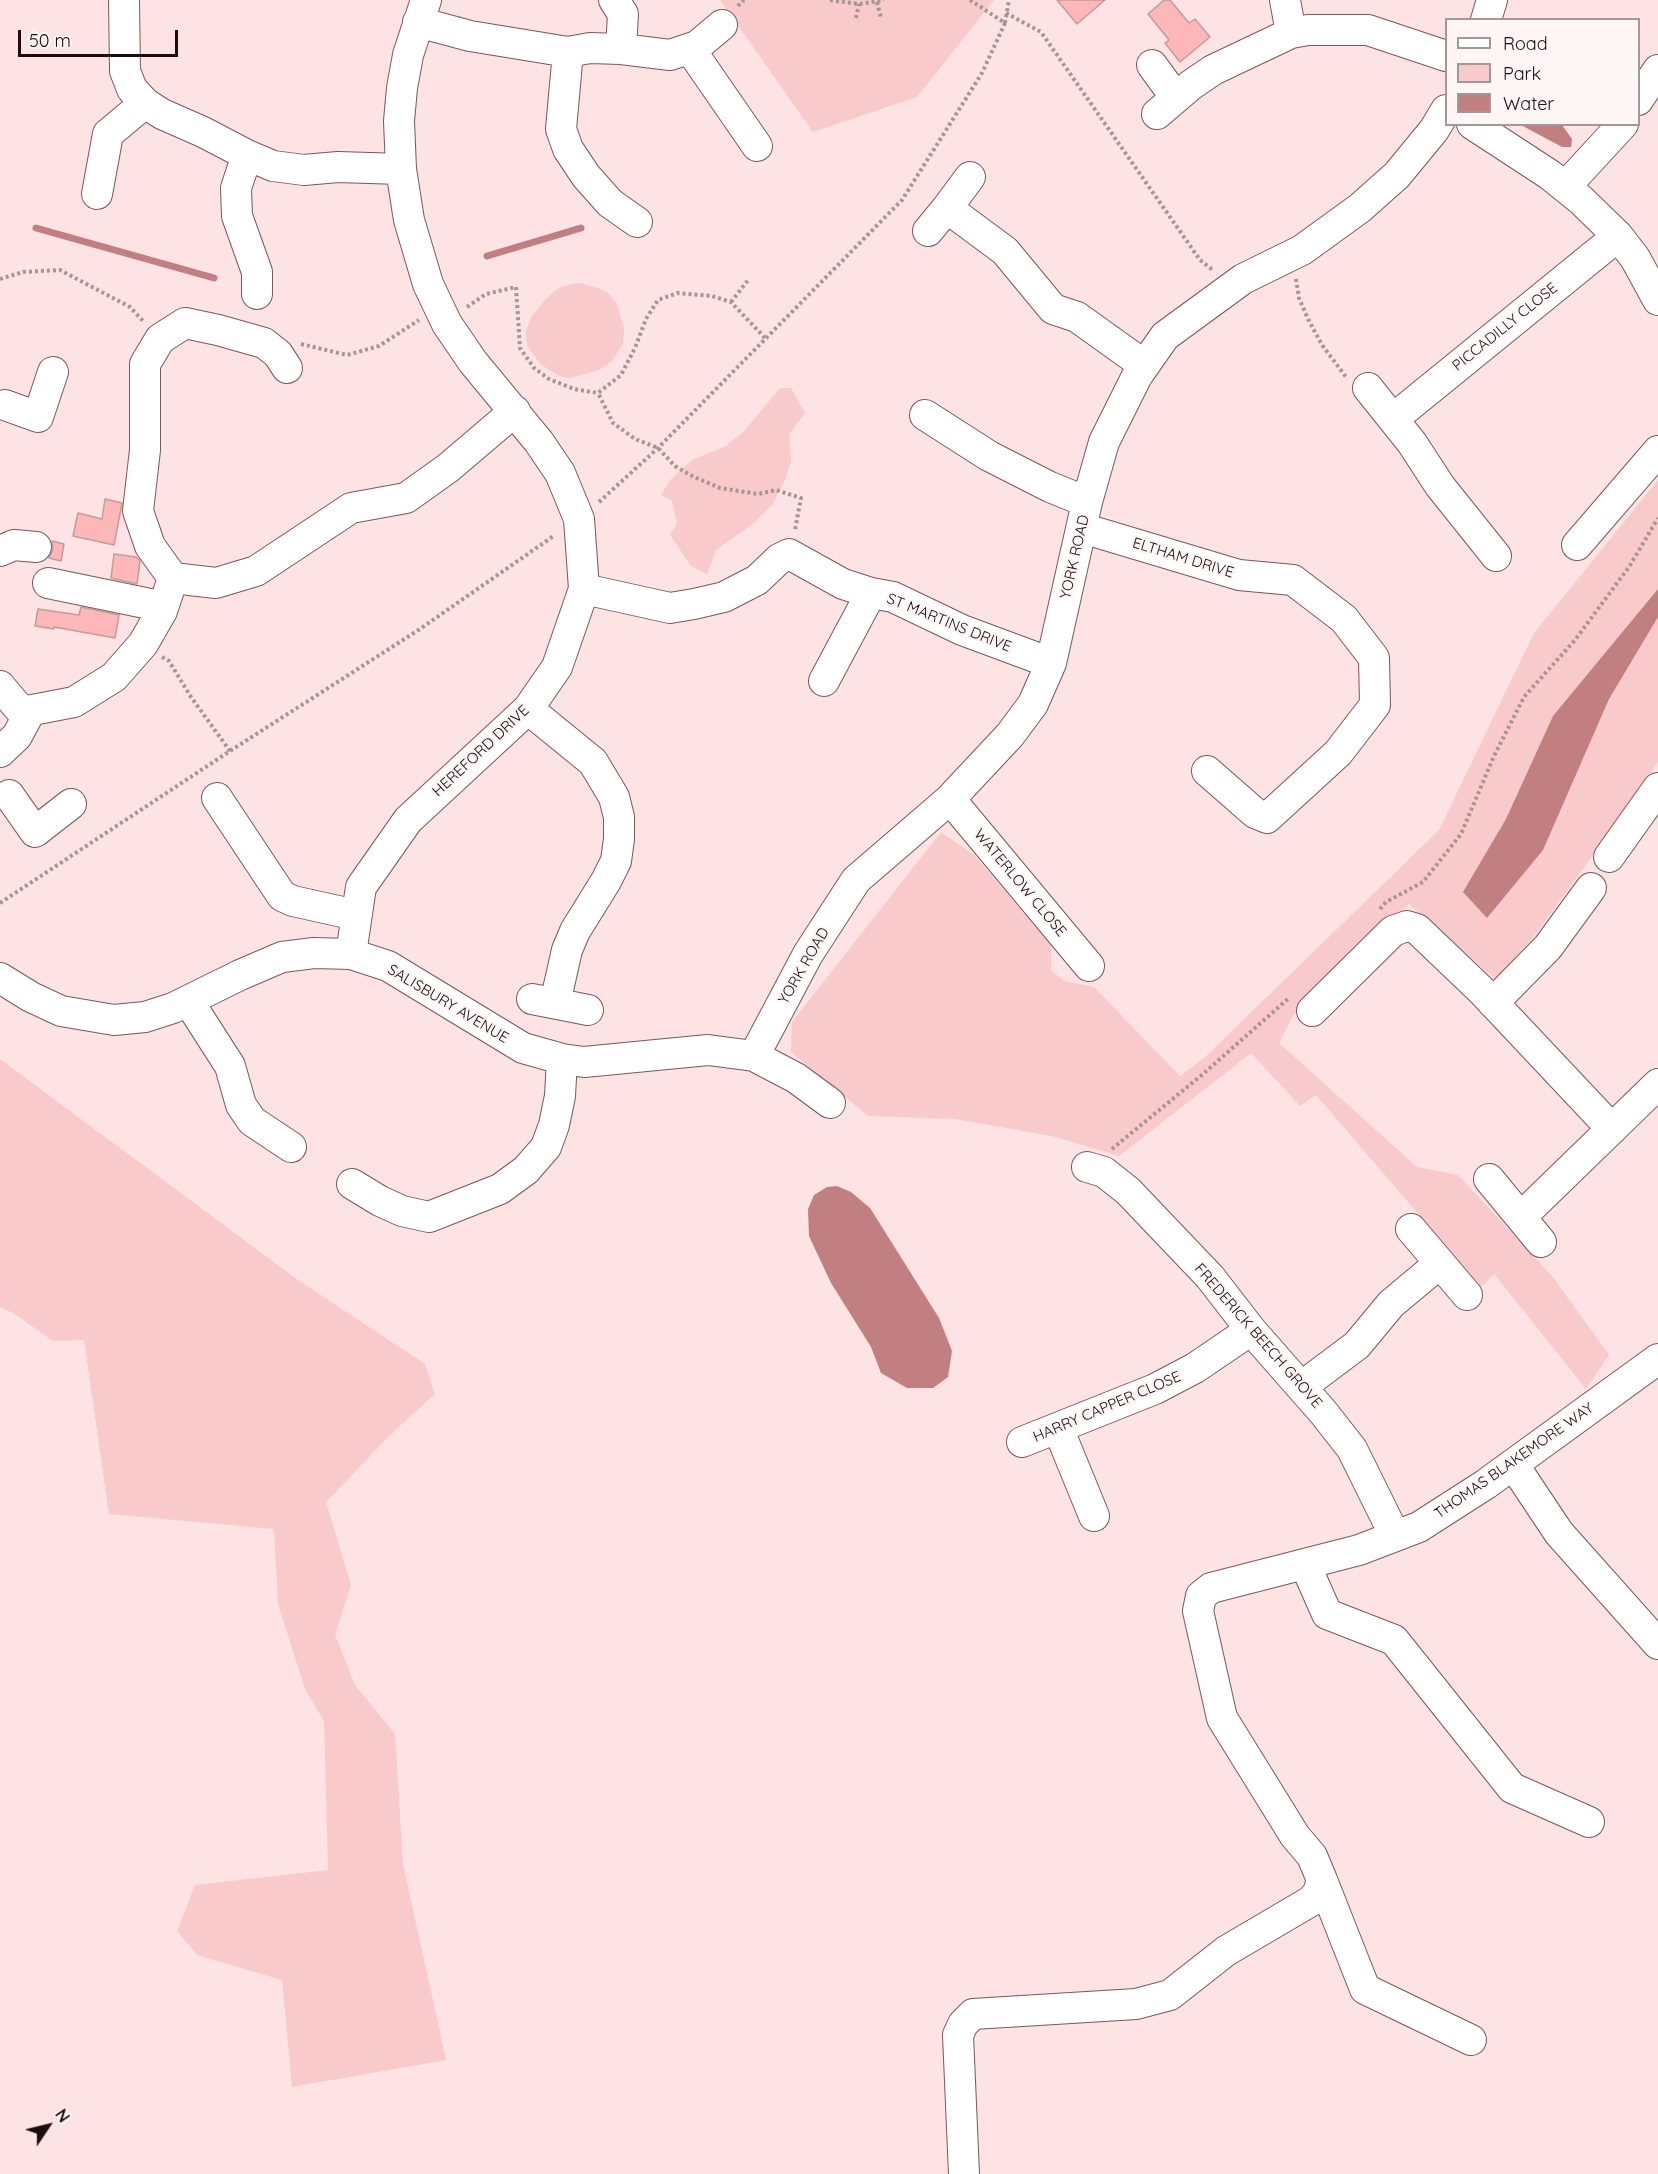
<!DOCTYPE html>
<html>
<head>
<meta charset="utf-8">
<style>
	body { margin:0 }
	#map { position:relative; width:1658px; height:2174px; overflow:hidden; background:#fde3e3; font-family:Quicksand,sans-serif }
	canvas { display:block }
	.legend { position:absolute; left:1445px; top:18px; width:195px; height:108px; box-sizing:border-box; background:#fef5f5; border:2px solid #a39899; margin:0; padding:8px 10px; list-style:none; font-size:18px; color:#1b0d0e }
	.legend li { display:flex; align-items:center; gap:12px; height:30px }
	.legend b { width:30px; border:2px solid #a39899 }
	.north { position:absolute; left:18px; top:2096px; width:60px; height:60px; -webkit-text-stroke:4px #fef5f5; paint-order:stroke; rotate:55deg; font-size:16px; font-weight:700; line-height:24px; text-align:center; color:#1b0d0e }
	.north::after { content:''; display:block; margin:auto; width:21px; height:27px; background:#1b0d0e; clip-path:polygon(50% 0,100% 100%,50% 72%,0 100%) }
	.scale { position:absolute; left:18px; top:30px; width:160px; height:27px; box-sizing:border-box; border:3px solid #1b0d0e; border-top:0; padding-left:8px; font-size:18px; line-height:21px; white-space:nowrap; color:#1b0d0e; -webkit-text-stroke:4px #fef5f5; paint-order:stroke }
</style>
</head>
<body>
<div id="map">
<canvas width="1658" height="2174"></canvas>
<ul class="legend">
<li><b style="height:8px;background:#fff"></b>Road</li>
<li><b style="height:16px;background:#f8cacb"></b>Park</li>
<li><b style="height:16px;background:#c17f82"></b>Water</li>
</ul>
<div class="north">N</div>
<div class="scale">50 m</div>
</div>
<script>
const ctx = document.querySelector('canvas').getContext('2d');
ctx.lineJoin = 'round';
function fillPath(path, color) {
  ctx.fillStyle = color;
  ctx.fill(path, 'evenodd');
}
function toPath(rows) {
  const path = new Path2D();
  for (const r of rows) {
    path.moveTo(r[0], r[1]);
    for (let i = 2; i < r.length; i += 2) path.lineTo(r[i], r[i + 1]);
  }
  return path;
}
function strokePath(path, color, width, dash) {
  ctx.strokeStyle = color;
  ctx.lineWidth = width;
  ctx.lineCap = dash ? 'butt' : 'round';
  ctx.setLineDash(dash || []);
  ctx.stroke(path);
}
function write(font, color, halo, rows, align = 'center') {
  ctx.font = font + ' Quicksand,sans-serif';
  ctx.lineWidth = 5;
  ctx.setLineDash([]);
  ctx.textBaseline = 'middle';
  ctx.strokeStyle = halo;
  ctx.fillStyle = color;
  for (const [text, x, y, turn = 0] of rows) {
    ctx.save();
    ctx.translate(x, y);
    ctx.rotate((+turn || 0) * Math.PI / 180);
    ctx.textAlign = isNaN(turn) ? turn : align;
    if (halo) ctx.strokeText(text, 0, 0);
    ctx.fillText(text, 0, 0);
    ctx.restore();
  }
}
fillPath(toPath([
	[720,0,994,0,917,97,813,132],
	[580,283,598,288,608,293,617,304,624,329,623,344,611,362,599,370,570,378,559,376,540,364,527,345,526,331,532,316,544,301,557,289,567,285],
	[780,388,791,388,805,413,789,434,791,461,784,482,772,505,754,523,716,550,707,574,691,566,670,535,677,523,672,501,661,495,670,480,692,460,726,446,744,431],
	[1658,480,1658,762,1625,811,1535,935,1496,980,1409,904,1292,1017,1279,1043,1417,1167,1458,1175,1552,1276,1609,1355,1586,1389,1494,1274,1481,1287,1316,1095,1300,1106,1251,1053,1119,1156,1052,1136,955,1119,868,1116,791,1052,792,1022,941,832,974,855,1051,945,1051,970,1064,981,1094,987,1180,1076,1203,1059,1439,830,1534,633],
	[0,1059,298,1280,425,1364,435,1394,392,1433,326,1502,351,1585,335,1635,355,1685,395,1734,403,1864,446,2060,292,2087,282,1980,197,1955,177,1931,195,1885,328,1870,324,1721,305,1689,278,1604,274,1529,109,1514,84,1340,53,1341,13,1313,0,1307]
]), '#f8cacb');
fillPath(toPath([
	[1521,125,1562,125,1572,139,1571,147,1562,147],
	[1658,589,1658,617,1609,699,1543,850,1487,918,1463,892,1506,819,1553,716],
	[837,1186,851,1192,870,1208,939,1318,952,1351,948,1377,933,1388,907,1388,881,1373,871,1347,831,1283,809,1236,808,1209,814,1195,827,1187]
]), '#c17f82');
strokePath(toPath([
	[36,228,214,278],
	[487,256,581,228]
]), '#c17f82', 7);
const building = toPath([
	[1057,0,1105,0,1077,24,1057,0],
	[1164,0,1170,0,1189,23,1195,19,1210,37,1180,62,1165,43,1169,40,1148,14,1164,0],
	[105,499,122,503,114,545,73,536,78,513,102,519,105,499],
	[52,541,64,544,61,561,49,558,53,549,52,541],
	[114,554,136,557,140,561,137,584,111,578,114,554],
	[81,607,119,615,115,638,54,627,54,629,35,626,38,609,79,615,81,607]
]);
fillPath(building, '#fdb7b9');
strokePath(building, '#c39b9b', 1.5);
const minor = toPath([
	[124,0,125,71,132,89,145,103,162,114,203,132,247,155,273,166,304,170,338,167,401,169],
	[614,0,623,14,621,49],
	[1285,0,1291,33],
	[1486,20,1492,0],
	[418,22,470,36,568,52,590,48,621,49,670,55,697,46,722,25],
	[690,49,757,146],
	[568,52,561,129,568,149,586,176,610,203,637,222],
	[1152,65,1176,98],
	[1638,100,1658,70],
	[1157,114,1191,85,1213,70,1291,33,1308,30,1368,30,1446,56],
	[1472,124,1550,175,1581,200,1618,236,1635,258,1658,300],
	[247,155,236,188,237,216,257,272,257,294],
	[970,177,947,208,1005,251,1053,309,1077,317,1144,365],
	[1565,187,1623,124],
	[97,194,108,134,145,103],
	[928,231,947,208],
	[1368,388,1412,443,1440,486,1496,556],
	[5,405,38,417,53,372],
	[925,415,989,456,1050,487,1087,502],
	[1393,419,1618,236],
	[1082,528,1239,575,1293,580,1344,619,1374,658,1375,705,1338,753,1267,818,1255,813,1207,771],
	[1577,545,1658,451],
	[0,551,14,545,36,547],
	[173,578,216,583,256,571,351,508,406,498,448,468,515,411],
	[48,583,150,604,162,611],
	[584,589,670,608,694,604,724,597,757,580,779,559,789,554,843,584,871,593,893,597,962,630,1051,663],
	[824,681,871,593],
	[0,686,22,712,74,702,114,677,143,644,162,611,173,578,150,546,138,511,145,450,145,364,160,339,185,323,218,330,264,343,278,354,287,368],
	[528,709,593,762,614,797,619,817,619,839,616,861,606,881,575,931,567,950,555,1003],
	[0,752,17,736,31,710],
	[9,795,35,832,71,804],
	[217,798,282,896,293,901,356,915],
	[950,799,1089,966],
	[1609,857,1658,788],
	[351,954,361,887,408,820,528,709,557,667,584,589,579,519,560,473,539,442,473,362,447,324,428,284,409,220,401,169,399,121,402,88,408,55,426,0],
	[0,978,31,997,61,1011,114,1020,145,1017,173,1008,240,975,282,957,314,953,351,954,388,966,523,1048,562,1059,584,1062,708,1050,754,1056,796,1078,830,1103],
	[532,999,588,1010],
	[189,1002,230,1066,241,1105,252,1121,291,1147],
	[1493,1003,1548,947,1591,888],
	[1312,1011,1393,931,1407,926,1417,929,1483,992,1612,1129],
	[754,1056,808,954,856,880,950,799,1010,735,1033,704,1051,663,1087,502,1104,442,1137,376,1165,336,1243,279,1302,250,1360,208,1397,175,1434,130,1446,110],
	[1087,1167,1104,1172,1128,1191,1210,1277,1251,1330,1323,1412,1352,1449,1395,1536],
	[1489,1179,1541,1242],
	[352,1184,380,1201,402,1211,429,1217,500,1189,526,1170,546,1147,554,1125,560,1096,562,1059],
	[1521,1217,1658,1084],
	[1411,1229,1467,1295],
	[1301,1387,1357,1345,1391,1304,1440,1263],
	[1058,1428,1094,1516],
	[1022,1442,1155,1389,1195,1368,1251,1330],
	[1513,1464,1559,1533,1658,1644],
	[1305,1564,1327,1614,1394,1640,1512,1788,1589,1822],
	[1322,1880,1365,1989,1471,2040],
	[964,2174,958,2035,963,2024,973,2014,1136,2004,1170,1995,1226,1951,1311,1901,1318,1893,1322,1880,1312,1856,1295,1836,1222,1718,1198,1611,1201,1596,1211,1588,1359,1550,1419,1527,1486,1484,1658,1359]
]);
strokePath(minor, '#7b5758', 32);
strokePath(toPath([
	[830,0,859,4,884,0],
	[877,2,881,18],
	[738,6,742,1,747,0],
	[1006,13,1041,32,1200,260,1214,271],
	[856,18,859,4],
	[1005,23,1009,0],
	[0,279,23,272,60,270,130,307,144,322],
	[1296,279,1299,298,1308,319,1322,345,1346,377],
	[731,302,749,279],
	[467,307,486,294,516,287,520,348,534,368,549,379,574,389,598,393],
	[765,338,731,302,712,296,678,293,658,300,646,319,635,348,621,375,598,393,613,423,635,439,658,448,675,466,694,477,720,488,758,494,776,490,801,498,795,530],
	[301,344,347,355,379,346,419,320],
	[599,502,658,448,902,200,982,73,1005,23,970,0],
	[162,657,169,661,191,697,230,751],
	[0,903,230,751,420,629,555,535],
	[1380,909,1386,902,1423,882,1461,834,1494,756,1524,697,1575,640,1629,567,1658,518],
	[1112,1149,1203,1074,1289,998]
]), '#a99494', 4, [3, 3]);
strokePath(minor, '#fff', 30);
write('15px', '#1b0d0e', '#fef5f5', [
	["PICCADILLY CLOSE",1505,327,-39],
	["YORK ROAD",1075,557,-77],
	["ELTHAM DRIVE",1183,558,17],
	["ST MARTINS DRIVE",949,623,22],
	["HEREFORD DRIVE",481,751,-43],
	["WATERLOW CLOSE",1020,883,50],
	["YORK ROAD",804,966,-60],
	["SALISBURY AVENUE",448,1004,31],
	["FREDERICK BEECH GROVE",1258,1336,49],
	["HARRY CAPPER CLOSE",1107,1407,-23],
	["THOMAS BLAKEMORE WAY",1514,1461,-35]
]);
</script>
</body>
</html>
